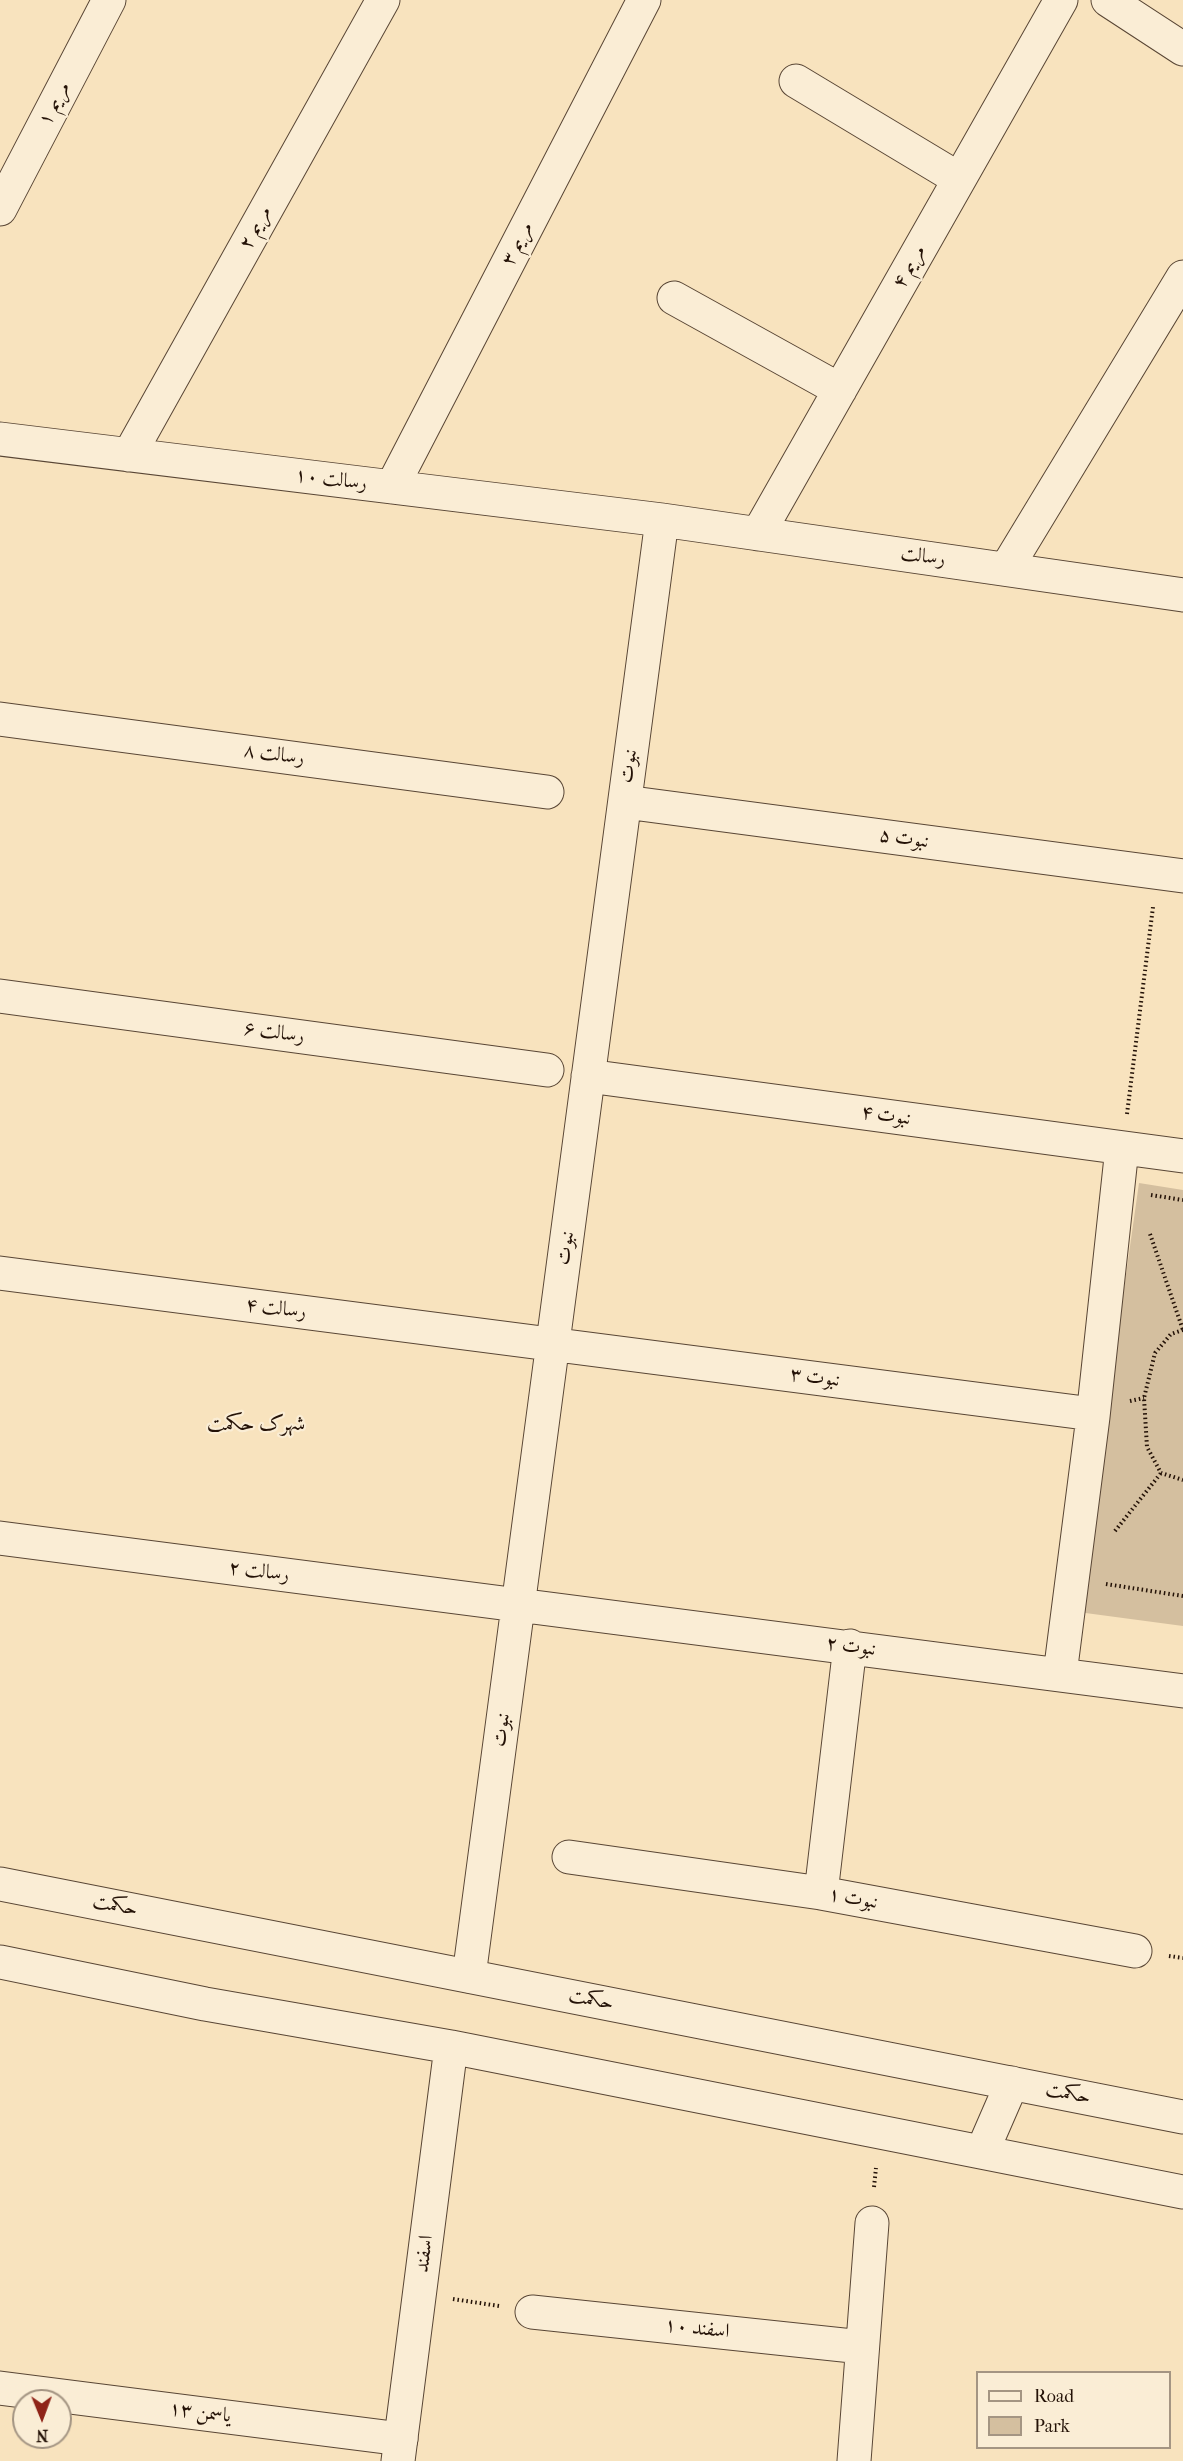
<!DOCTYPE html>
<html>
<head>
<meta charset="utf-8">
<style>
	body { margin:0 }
	#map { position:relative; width:1183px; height:2461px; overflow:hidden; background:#f8e3be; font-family:"IM FELL French Canon",serif }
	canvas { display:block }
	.legend { position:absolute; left:976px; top:2371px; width:195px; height:78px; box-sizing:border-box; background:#faedd5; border:2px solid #a49583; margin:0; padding:8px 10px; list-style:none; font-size:18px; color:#241207 }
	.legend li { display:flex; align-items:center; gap:12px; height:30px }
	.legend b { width:30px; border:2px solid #a49583 }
	.north { position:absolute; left:12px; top:2389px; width:60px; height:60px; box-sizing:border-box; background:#faedd5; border:2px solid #a49583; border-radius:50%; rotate:179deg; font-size:16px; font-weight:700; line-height:24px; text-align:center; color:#241207 }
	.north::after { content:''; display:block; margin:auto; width:21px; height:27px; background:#8f2418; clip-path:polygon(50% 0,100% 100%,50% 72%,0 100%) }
</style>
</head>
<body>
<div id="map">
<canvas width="1183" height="2461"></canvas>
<ul class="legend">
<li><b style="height:8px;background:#faedd5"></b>Road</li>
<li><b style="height:16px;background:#d4bf9f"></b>Park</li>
</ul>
<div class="north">N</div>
</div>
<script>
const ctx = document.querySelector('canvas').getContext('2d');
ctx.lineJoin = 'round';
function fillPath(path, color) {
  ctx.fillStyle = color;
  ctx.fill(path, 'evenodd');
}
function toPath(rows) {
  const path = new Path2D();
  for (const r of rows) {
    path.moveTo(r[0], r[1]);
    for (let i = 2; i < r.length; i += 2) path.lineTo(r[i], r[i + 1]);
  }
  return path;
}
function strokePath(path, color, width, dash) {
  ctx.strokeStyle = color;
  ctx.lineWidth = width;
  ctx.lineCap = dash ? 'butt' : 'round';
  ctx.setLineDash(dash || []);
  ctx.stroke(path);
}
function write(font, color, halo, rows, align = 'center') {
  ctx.font = font + ' "IM FELL French Canon",Amiri,serif';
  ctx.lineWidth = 4.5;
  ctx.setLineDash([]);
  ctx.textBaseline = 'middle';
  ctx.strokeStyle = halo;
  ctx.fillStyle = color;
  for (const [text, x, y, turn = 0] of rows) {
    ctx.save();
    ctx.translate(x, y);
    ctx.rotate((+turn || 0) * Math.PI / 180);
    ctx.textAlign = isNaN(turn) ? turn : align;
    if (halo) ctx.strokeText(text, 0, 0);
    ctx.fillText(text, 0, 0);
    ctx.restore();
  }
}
fillPath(toPath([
	[1139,1183,1183,1190,1183,1626,1078,1612]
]), '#d4bf9f');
const minor = toPath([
	[1108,0,1183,49],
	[796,81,959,179],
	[0,209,109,0],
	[674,298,840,390],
	[0,439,662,520,1183,595],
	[129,455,383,0],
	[392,487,644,0],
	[758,534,1061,0],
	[1006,569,1183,277],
	[0,719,547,792],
	[625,802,1183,876],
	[0,996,547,1070],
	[588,1076,1183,1156],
	[0,1273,1077,1412],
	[0,1538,1183,1691],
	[1060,1674,1093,1417,1122,1148],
	[569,1857,821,1893,1135,1951],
	[821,1893,850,1646],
	[469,1976,662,520],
	[532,2312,862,2347],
	[0,2388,401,2439],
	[854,2461,872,2223]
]);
const tertiary = toPath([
	[0,1884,1183,2117],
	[0,1962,205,2004,451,2047,1183,2192],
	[982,2152,1012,2083],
	[398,2461,451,2047]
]);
strokePath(minor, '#594635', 35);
strokePath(tertiary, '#594635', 35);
strokePath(toPath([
	[1127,1114,1153,907],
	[1151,1195,1183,1200],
	[1150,1234,1183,1330],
	[1183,1330,1171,1334,1155,1353,1144,1398,1147,1447,1161,1473,1183,1480],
	[1130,1401,1144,1398],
	[1115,1531,1161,1473],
	[1106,1584,1183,1596],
	[1169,1956,1183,1958],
	[874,2187,876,2168],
	[453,2299,499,2306]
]), '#241207', 4, [1.5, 3]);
strokePath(minor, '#faedd5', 33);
strokePath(tertiary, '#faedd5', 33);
write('20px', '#241207', '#faedd5', [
	["مریم ۱",55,104,-62],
	["مریم ۲",256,228,-61],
	["مریم ۳",518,244,-63],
	["مریم ۴",910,267,-60],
	["رسالت ۱۰",331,480,7],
	["رسالت",923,557,8],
	["رسالت ۸",274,755,8],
	["نبوت",629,766,-82],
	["نبوت ۵",904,839,8],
	["رسالت ۶",274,1033,8],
	["نبوت ۴",886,1116,8],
	["نبوت",566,1248,-82],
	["رسالت ۴",276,1309,7],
	["نبوت ۳",815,1378,7],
	["رسالت ۲",259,1572,7],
	["نبوت ۲",851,1647,7],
	["نبوت",502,1730,-83],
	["نبوت ۱",853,1899,10],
	["حکمت",115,1906,11],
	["حکمت",591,2000,11],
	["حکمت",1068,2094,11],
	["اسفند",425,2254,-83],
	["اسفند ۱۰",697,2329,6],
	["یاسمن ۱۳",200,2413,7]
]);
write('21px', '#241207', '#faedd5', [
	["شهرک حکمت",256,1425]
]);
</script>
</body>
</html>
